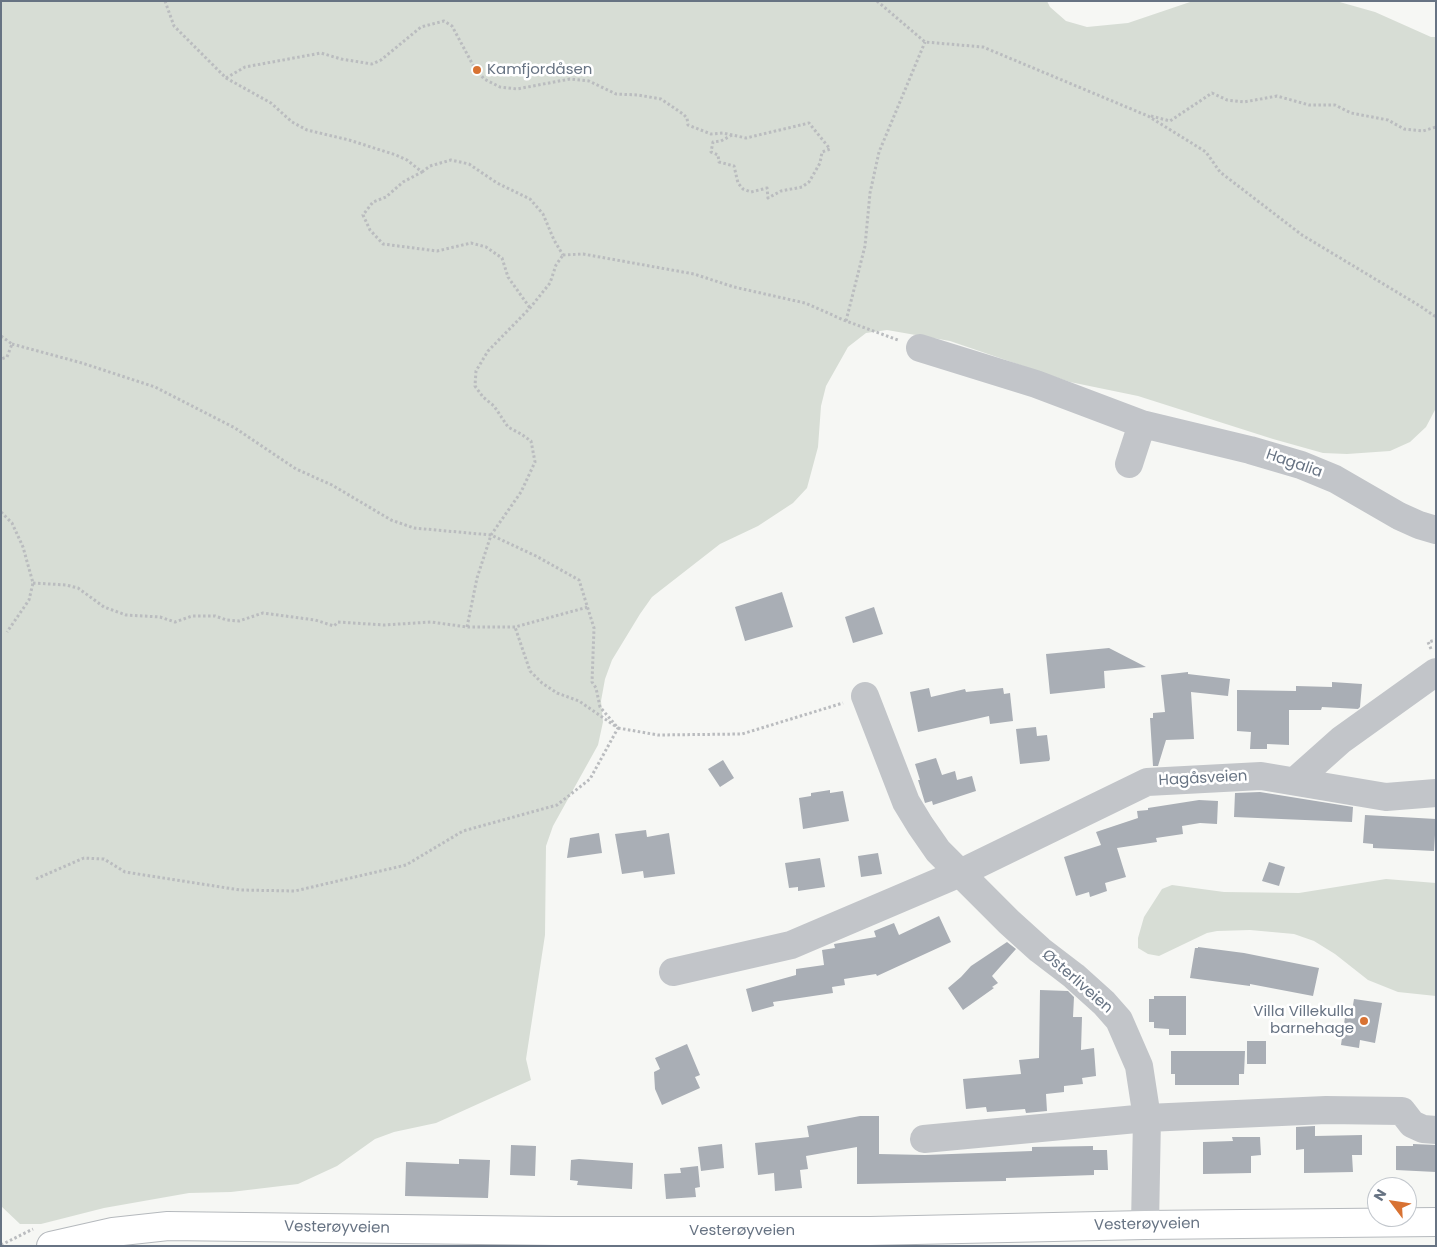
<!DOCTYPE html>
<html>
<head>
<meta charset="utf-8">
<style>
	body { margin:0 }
	#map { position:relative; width:1437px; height:1247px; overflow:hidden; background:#f6f7f4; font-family:Poppins,sans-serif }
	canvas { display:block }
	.frame { position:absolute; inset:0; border:2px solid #677383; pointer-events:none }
	.north { position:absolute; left:1367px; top:1177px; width:50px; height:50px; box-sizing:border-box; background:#fff; border:1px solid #c2c7cd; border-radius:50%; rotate:301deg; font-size:14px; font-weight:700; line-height:20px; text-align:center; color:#677383 }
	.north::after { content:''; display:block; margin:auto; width:18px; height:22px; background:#d87232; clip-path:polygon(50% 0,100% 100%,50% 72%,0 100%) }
</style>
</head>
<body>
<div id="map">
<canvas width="1437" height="1247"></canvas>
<div class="frame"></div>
<div class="north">N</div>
</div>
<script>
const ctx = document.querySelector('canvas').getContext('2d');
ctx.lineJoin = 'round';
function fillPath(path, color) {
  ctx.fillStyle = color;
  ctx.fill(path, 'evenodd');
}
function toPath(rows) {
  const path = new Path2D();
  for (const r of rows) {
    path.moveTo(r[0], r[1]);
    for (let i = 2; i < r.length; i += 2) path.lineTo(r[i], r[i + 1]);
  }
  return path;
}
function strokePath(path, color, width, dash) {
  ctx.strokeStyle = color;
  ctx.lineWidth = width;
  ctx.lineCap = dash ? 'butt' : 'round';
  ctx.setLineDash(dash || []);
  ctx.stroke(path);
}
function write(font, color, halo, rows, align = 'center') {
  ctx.font = font + ' Poppins,sans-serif';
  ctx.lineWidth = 5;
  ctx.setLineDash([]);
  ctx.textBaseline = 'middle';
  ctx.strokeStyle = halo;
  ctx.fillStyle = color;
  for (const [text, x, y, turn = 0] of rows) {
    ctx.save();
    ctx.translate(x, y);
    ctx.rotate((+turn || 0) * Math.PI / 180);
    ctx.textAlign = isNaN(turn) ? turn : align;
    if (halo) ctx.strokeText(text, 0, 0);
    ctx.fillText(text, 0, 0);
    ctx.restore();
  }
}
fillPath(toPath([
	[1,1,1047,1,1050,7,1066,21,1087,27,1128,23,1193,1,1336,1,1375,12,1431,37,1436,37,1436,408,1426,427,1410,442,1390,451,1347,454,1323,453,1273,439,1138,396,1070,382,950,341,887,330,866,333,848,347,826,386,821,406,818,447,807,488,793,503,758,526,720,544,652,597,640,614,612,660,605,679,601,701,603,722,598,745,553,826,546,846,545,935,526,1059,531,1080,436,1123,394,1132,375,1139,337,1166,298,1184,231,1192,189,1193,104,1208,41,1224,20,1224,1,1206],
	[1386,879,1436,883,1436,996,1398,992,1368,980,1335,954,1314,941,1294,934,1250,930,1217,931,1207,933,1159,956,1148,954,1138,948,1138,938,1144,917,1162,889,1172,885,1224,892,1299,893]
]), '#d7ddd5');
fillPath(toPath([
	[782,592,793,627,745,641,735,607],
	[874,607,883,634,853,643,845,617],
	[1109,648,1146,667,1104,671,1105,688,1050,694,1046,654],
	[1188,672,1188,674,1230,679,1228,696,1191,692,1194,739,1166,740,1158,766,1153,766,1150,718,1153,718,1153,713,1165,712,1161,675],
	[1332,682,1362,684,1360,707,1358,709,1322,707,1321,710,1289,710,1289,745,1267,744,1267,749,1250,749,1251,732,1237,731,1237,690,1296,691,1296,686,1332,687],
	[929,688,931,697,965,689,966,692,1003,688,1004,694,1010,693,1013,721,990,724,989,716,918,732,910,692],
	[1036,727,1037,736,1047,735,1050,759,1049,761,1020,764,1016,729],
	[936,758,942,775,955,771,957,780,972,776,976,791,933,805,932,801,925,803,918,780,920,780,915,764],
	[723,760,734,778,720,787,708,769],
	[830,790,830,793,843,791,849,821,803,829,799,798,811,796,811,793],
	[1260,792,1353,807,1352,822,1234,817,1235,793],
	[1199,800,1218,801,1217,824,1200,823,1182,826,1183,834,1156,838,1157,842,1117,848,1126,877,1105,883,1107,891,1090,897,1089,892,1076,896,1064,857,1101,845,1096,832,1138,818,1137,811,1148,810,1148,808],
	[1365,815,1436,819,1434,851,1373,848,1373,844,1363,843],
	[646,830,647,837,669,833,675,874,644,878,643,871,622,874,615,834],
	[599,833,602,853,567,858,570,838],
	[878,853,882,874,861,877,858,856],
	[820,858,825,887,798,891,798,887,789,888,785,863],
	[1269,862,1285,867,1279,886,1262,881],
	[939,916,951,942,877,976,876,974,844,979,845,985,832,987,833,993,773,1002,774,1006,752,1012,746,989,796,975,796,969,824,965,822,950,835,948,834,944,876,937,874,931,894,923,899,935],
	[1007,942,1016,949,992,976,998,983,992,987,994,988,963,1010,948,988,961,977,971,966],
	[1198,947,1244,953,1319,968,1313,996,1250,984,1250,986,1190,978,1195,948,1198,948],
	[1040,990,1068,991,1074,997,1073,1017,1082,1017,1081,1050,1094,1048,1096,1076,1082,1078,1083,1084,1064,1086,1064,1092,1046,1094,1047,1111,1026,1113,1025,1109,987,1112,986,1107,966,1109,963,1079,1021,1074,1019,1060,1039,1058],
	[1154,996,1186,996,1186,1035,1169,1035,1169,1029,1154,1028,1154,1022,1149,1022,1149,999,1154,999],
	[1354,999,1382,1003,1375,1043,1360,1040,1359,1048,1341,1045,1346,1010,1352,1011],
	[1247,1041,1266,1041,1266,1064,1247,1064],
	[687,1044,700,1075,695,1077,700,1088,662,1105,655,1089,654,1072,660,1069,655,1058],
	[1171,1051,1245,1051,1244,1074,1239,1074,1239,1085,1175,1085,1175,1074,1171,1074],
	[860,1116,879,1116,879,1154,925,1155,1032,1151,1032,1147,1093,1146,1093,1150,1107,1150,1108,1170,1094,1170,1094,1175,1006,1178,1006,1181,857,1184,857,1147,806,1156,808,1169,800,1170,802,1188,775,1191,774,1173,758,1175,755,1143,809,1137,807,1126],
	[1315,1126,1315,1136,1362,1135,1362,1155,1352,1155,1353,1172,1304,1173,1304,1149,1296,1150,1296,1127],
	[1232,1137,1260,1137,1261,1155,1251,1156,1251,1173,1203,1174,1203,1142,1233,1141],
	[722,1144,724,1168,701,1171,698,1147],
	[1413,1144,1436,1145,1436,1172,1396,1170,1396,1146,1413,1146],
	[511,1145,536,1146,535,1176,510,1175],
	[459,1159,490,1160,488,1198,405,1196,406,1162,459,1164],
	[579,1159,633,1163,632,1189,577,1185,578,1181,570,1180,571,1160],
	[698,1166,700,1187,695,1188,696,1197,666,1199,664,1174,681,1173,680,1168]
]), '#a9aeb5');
const major = toPath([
	[51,1246,113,1232,168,1226,556,1231,870,1231,1145,1225,1436,1222]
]);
strokePath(major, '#b5b9bd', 30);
strokePath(toPath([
	[165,1,174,26,226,78,271,103,292,122,307,130,349,140,396,155,407,160,422,172,403,182,386,197,373,202,363,215,370,230,383,244,437,251,471,243,486,247,502,258,508,277,530,308],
	[877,1,925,42,983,47,1148,116,1206,152,1220,172,1302,235,1420,306,1436,317],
	[226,78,245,67,321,53,341,59,372,64,381,60,421,27,444,21,452,26,473,65,484,79,500,87,517,89,570,79,589,81,616,94,638,95,661,99,683,114,687,118,688,125,711,134,723,133,746,138,809,123,830,149,822,152,820,163,809,182,802,187,781,191,768,198,767,188,751,192,743,189,738,183,734,166,719,162,718,155,711,152,713,142,721,141,732,135],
	[1151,116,1170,121,1212,93,1227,100,1244,102,1277,96,1309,105,1335,105,1351,113,1388,120,1404,129,1423,131,1436,127],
	[422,172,430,166,451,160,469,164,497,183,530,199,543,214,554,240,563,255],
	[563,255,583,254,694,274,734,287,805,303,846,321,898,340],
	[846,321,865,246,870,193,879,152,925,42],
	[1,336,12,344,7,357,1,359],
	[12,344,82,363,155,387,235,428,296,469,332,485,391,520,414,528,491,535,536,556,579,580,594,628,592,682,596,688,600,707,618,728,658,735,742,734,843,703],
	[1,512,12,523,23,547,33,583,29,600,7,632],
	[33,583,66,585,78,588,104,607,126,615,160,617,175,622,192,616,215,616,227,620,239,621,263,613,315,620,334,626,338,622,384,625,431,622,467,627,515,627,588,607],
	[467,627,477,578,491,535,521,492,535,462,531,441,521,434,508,427,494,406,483,397,475,386,476,371,488,351,530,308,550,283,556,265,563,255],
	[1431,649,1428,642,1436,640],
	[36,879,84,858,104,859,125,872,240,890,295,891,406,865,463,831,557,805,590,779,618,728,579,701,557,693,542,683,530,671,515,627],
	[1,1245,33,1229]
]), '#babcbf', 3, [2.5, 2.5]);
strokePath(toPath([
	[920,348,1036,384,1142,424,1250,450,1301,465,1335,479,1399,516,1419,525,1436,530],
	[1129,464,1142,424],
	[865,696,906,802,920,825,938,851,1009,922,1040,950,1074,976,1104,1003,1119,1020,1139,1066,1147,1118,1145,1225],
	[1295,781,1341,740,1436,672],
	[673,972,791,945,960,873,1147,782,1261,776,1386,797,1436,793],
	[924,1139,1147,1118,1326,1110,1402,1111,1412,1124,1423,1129,1436,1130]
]), '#c2c5c9', 28);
strokePath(major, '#fff', 28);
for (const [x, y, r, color] of [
	[477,70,5,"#d87232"],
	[1364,1021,5,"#d87232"]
]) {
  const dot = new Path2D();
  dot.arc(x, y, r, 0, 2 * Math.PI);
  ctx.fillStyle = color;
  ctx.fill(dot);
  strokePath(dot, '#fff', 2);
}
write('15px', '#677383', '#fff', [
	["Kamfjordåsen",487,70],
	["Villa Villekulla",1354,1012,"right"],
	["barnehage",1354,1029,"right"]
], 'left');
write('15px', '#677383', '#fff', [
	["Hagalia",1294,464,19],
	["Hagåsveien",1203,779,-3],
	["Østerliveien",1077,982,41],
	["Vesterøyveien",1147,1225,-1],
	["Vesterøyveien",337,1228,1],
	["Vesterøyveien",742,1231]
]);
</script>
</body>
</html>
